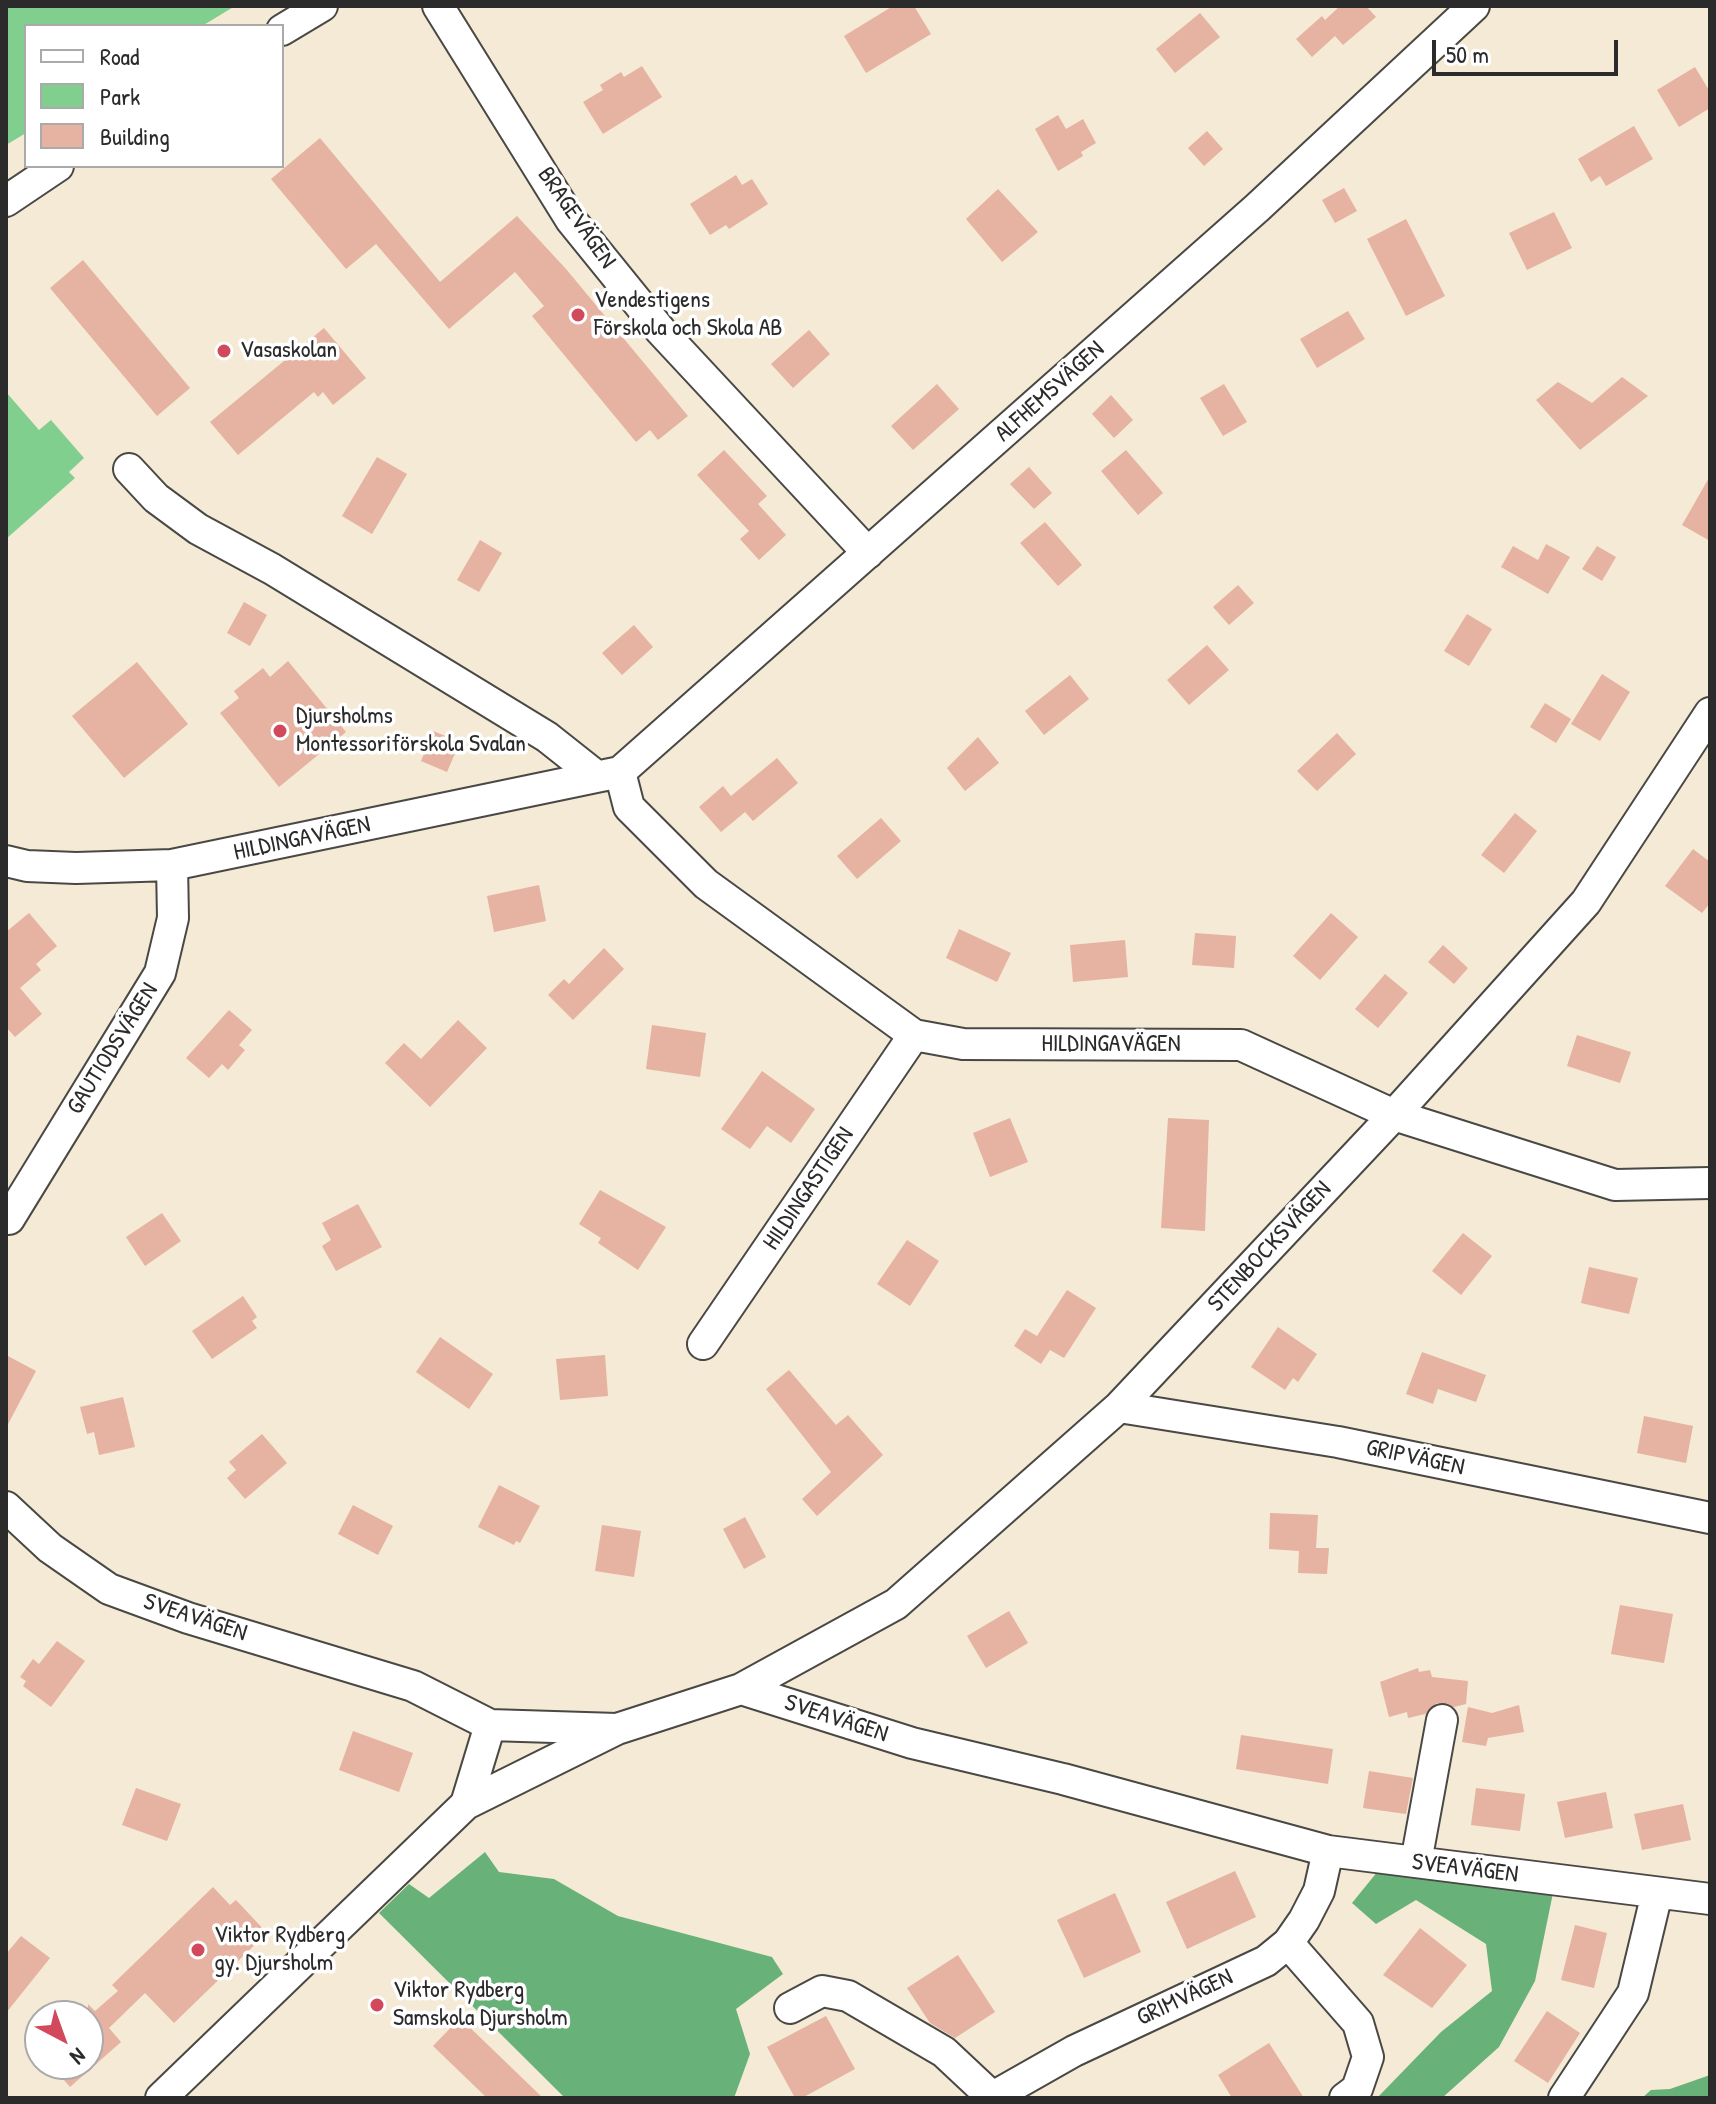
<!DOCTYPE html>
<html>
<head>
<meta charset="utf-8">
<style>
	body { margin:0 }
	#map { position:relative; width:1716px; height:2104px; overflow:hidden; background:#f4ead5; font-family:"Patrick Hand",sans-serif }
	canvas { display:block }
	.frame { position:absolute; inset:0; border:8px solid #2b2b2b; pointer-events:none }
	.legend { position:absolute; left:24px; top:24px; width:260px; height:144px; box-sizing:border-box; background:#fff; border:2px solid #aaa; margin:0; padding:10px 14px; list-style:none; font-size:24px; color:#2b2b2b }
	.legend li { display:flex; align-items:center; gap:16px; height:40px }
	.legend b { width:40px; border:2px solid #aaa }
	.north { position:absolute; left:24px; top:2000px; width:80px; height:80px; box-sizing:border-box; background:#fff; border:2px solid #aaa; border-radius:50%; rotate:139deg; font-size:22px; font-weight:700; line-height:32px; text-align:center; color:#2b2b2b }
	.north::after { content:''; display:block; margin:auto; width:28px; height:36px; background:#d1495b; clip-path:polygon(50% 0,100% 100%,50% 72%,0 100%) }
	.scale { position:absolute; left:1432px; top:40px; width:186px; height:36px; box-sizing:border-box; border:4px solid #2b2b2b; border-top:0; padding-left:10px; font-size:24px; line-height:28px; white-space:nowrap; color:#2b2b2b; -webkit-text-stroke:6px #fff; paint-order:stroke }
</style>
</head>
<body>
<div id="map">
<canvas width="1716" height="2104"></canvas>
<div class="frame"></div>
<ul class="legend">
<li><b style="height:10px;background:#fff"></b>Road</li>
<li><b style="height:22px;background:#80cf8e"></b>Park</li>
<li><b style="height:22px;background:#e6b2a1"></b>Building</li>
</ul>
<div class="north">N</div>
<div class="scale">50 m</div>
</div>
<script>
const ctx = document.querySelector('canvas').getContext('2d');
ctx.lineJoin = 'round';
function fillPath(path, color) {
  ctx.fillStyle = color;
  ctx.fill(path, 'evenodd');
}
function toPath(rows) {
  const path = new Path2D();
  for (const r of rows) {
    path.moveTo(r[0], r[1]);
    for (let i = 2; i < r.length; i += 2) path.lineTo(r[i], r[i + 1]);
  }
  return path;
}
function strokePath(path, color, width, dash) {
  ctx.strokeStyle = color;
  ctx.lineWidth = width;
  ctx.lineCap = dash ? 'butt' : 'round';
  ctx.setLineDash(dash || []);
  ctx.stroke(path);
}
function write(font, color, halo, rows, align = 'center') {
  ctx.font = font + ' "Patrick Hand",sans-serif';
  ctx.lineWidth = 7;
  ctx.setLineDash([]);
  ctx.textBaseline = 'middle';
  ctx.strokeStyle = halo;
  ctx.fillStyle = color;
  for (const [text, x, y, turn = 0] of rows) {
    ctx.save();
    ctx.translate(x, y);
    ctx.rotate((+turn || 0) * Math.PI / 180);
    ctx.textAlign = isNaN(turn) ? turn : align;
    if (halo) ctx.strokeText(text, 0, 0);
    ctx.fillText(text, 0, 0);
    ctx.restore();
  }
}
fillPath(toPath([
	[6,6,235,6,202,26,26,26,26,133,6,145],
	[6,392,39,430,51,420,84,458,69,472,75,478,6,539]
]), '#80cf8e');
fillPath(toPath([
	[485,1852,499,1872,554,1879,618,1916,772,1957,783,1974,736,2009,750,2054,734,2098,565,2098,379,1913,409,1884,429,1898],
	[1378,1871,1553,1893,1535,1981,1499,2047,1442,2098,1377,2098,1441,2032,1492,1991,1486,1944,1416,1900,1376,1924,1352,1903],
	[1710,2075,1710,2098,1642,2098,1651,2090,1670,2089]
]), '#68b279');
fillPath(toPath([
	[893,6,914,6,931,34,866,73,844,36],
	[1340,6,1366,6,1376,17,1343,45,1335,36,1312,57,1296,39,1322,16,1325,20],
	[1200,13,1220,37,1175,73,1156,49],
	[642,66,662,97,603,134,583,102,603,90,600,85,621,72,624,77],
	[1695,67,1710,92,1710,108,1679,127,1657,90],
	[1058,115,1066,129,1083,119,1096,143,1081,152,1083,156,1058,171,1035,129],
	[1634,126,1653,159,1606,186,1600,176,1591,182,1578,159],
	[1207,131,1223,149,1204,166,1188,148],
	[320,138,440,282,517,216,566,269,688,416,658,440,650,430,636,442,532,316,544,306,515,272,449,329,376,244,346,269,271,179],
	[736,175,742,185,752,179,768,204,729,229,726,225,710,235,690,204],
	[1344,188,1357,211,1335,223,1322,200],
	[998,189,1038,232,1002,262,966,219],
	[1554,212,1572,248,1527,270,1509,233],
	[1406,219,1445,296,1406,316,1367,239],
	[83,260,190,388,157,416,50,288],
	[1348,311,1365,339,1317,368,1300,339],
	[324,328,366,378,333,405,323,392,318,397,314,392,238,455,210,422],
	[809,330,830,354,793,388,771,364],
	[1622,377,1648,396,1580,450,1536,400,1558,382,1592,403],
	[937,384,959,409,913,450,891,426],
	[1224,384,1247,422,1223,436,1200,398],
	[1111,395,1133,420,1114,438,1092,414],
	[724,450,767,496,758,504,786,535,759,560,740,539,749,531,697,475],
	[1126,450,1163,493,1138,515,1101,471],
	[377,457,407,474,372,534,342,516],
	[1029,467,1052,493,1034,509,1010,484],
	[1710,476,1710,541,1682,525],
	[1045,522,1082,565,1058,586,1020,543],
	[480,540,502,553,479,592,457,580],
	[1546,544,1570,557,1548,594,1501,567,1513,546,1538,560],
	[1597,546,1616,557,1602,581,1582,569],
	[1238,585,1254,603,1229,625,1213,607],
	[244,602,267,615,250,646,227,633],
	[1467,614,1492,629,1469,666,1444,651],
	[634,625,653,647,622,675,602,653],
	[1207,645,1229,670,1189,705,1167,680],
	[288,661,346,732,279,787,220,713,239,698,234,691,263,668,270,677],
	[137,662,188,724,124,778,72,716],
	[1602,674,1630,692,1600,741,1571,724],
	[1070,675,1089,699,1044,735,1025,711],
	[1545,703,1571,719,1556,743,1530,727],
	[433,731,460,742,447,772,421,761],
	[1337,733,1356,754,1317,791,1297,771],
	[978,737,999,763,965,791,947,768],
	[777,758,798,783,753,821,745,812,721,832,699,807,723,786,731,796],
	[1515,813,1537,831,1504,873,1481,855],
	[881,818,901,841,857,879,837,856],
	[1693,849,1710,862,1710,903,1702,913,1665,886],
	[539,885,546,921,494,932,487,896],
	[29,913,57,946,36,964,41,970,20,988,42,1014,15,1037,6,1027,6,932],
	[1331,913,1358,937,1320,980,1293,956],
	[959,929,1011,953,997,982,946,958],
	[1195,933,1236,936,1234,968,1192,965],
	[1125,940,1128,977,1073,982,1070,945],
	[1443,945,1468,968,1454,984,1428,962],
	[604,948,624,969,573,1020,548,995,564,979,569,984],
	[1385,974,1408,993,1378,1028,1355,1009],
	[229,1010,252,1030,239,1045,245,1050,228,1070,222,1064,209,1078,186,1058],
	[458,1020,487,1048,430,1107,385,1063,404,1043,421,1059],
	[652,1025,706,1033,700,1077,646,1069],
	[1577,1035,1631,1052,1620,1083,1567,1066],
	[762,1071,815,1109,791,1143,767,1126,750,1149,721,1129],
	[1010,1118,1028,1162,990,1177,973,1133],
	[1168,1118,1209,1120,1205,1231,1161,1228],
	[600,1190,666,1227,638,1270,598,1243,601,1238,579,1224],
	[358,1204,382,1247,336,1271,322,1246,331,1240,322,1223],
	[162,1213,181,1241,145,1266,126,1237],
	[1463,1233,1492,1256,1461,1295,1432,1271],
	[907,1240,939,1261,910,1306,877,1284],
	[1589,1267,1638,1278,1629,1314,1581,1303],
	[1067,1290,1096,1308,1064,1358,1050,1350,1041,1364,1014,1346,1025,1329,1037,1336],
	[243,1296,257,1317,252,1321,257,1328,212,1359,192,1331],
	[1278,1327,1317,1354,1298,1382,1293,1378,1285,1390,1251,1367],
	[440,1337,493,1374,469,1409,416,1372],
	[1422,1352,1486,1375,1476,1402,1438,1389,1433,1404,1406,1394],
	[6,1355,36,1371,6,1428],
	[605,1355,608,1396,560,1400,556,1359],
	[789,1370,836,1425,848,1415,883,1455,817,1516,802,1499,831,1472,766,1389],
	[123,1397,135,1447,99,1455,94,1432,87,1434,80,1407],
	[1644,1416,1693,1426,1686,1463,1637,1453],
	[262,1434,287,1463,245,1499,227,1478,236,1470,229,1462],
	[499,1485,540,1506,520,1543,516,1541,514,1545,478,1527],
	[353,1505,393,1526,378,1555,338,1534],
	[1270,1513,1318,1515,1316,1548,1329,1548,1327,1574,1298,1573,1299,1551,1269,1549],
	[745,1517,766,1557,744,1569,723,1529],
	[602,1525,641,1531,634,1577,595,1571],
	[1620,1605,1673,1614,1664,1663,1611,1654],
	[1009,1611,1028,1643,986,1668,967,1636],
	[57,1641,85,1661,51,1707,23,1686,26,1681,20,1677,33,1659,39,1664],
	[1418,1668,1419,1672,1430,1670,1432,1677,1468,1681,1466,1704,1454,1707,1437,1703,1425,1714,1408,1718,1407,1712,1389,1717,1380,1682],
	[1519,1705,1524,1732,1488,1738,1486,1746,1462,1742,1468,1707,1492,1713],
	[353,1731,413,1753,399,1792,339,1770],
	[1241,1735,1333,1749,1328,1784,1236,1769],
	[1369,1771,1413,1778,1406,1814,1363,1808],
	[136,1788,181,1804,167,1841,122,1825],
	[1476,1788,1525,1794,1520,1831,1471,1825],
	[1606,1792,1613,1828,1565,1838,1557,1802],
	[1683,1804,1691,1840,1642,1850,1634,1814],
	[1235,1871,1256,1917,1187,1949,1166,1902],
	[213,1887,230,1905,236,1900,267,1933,174,2023,145,1993,109,2028,121,2042,70,2087,50,2064,88,2064,88,2004,95,2011,118,1991,112,1985],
	[1115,1893,1141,1952,1084,1978,1057,1920],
	[1575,1925,1607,1933,1594,1988,1561,1980],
	[1420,1928,1467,1965,1432,2008,1383,1975],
	[21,1936,50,1958,6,2013,6,1954],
	[958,1955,995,2012,955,2038,930,2023,907,1988],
	[1547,2011,1580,2033,1548,2083,1514,2061],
	[826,2016,855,2069,802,2098,795,2098,767,2047],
	[460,2018,543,2098,487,2098,433,2046],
	[1269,2043,1304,2098,1232,2098,1218,2075]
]), '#e6b2a1');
const minor = toPath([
	[438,6,571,220,661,331,868,553],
	[282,30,322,6],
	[6,201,58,166],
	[129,469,156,498,198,529,272,569,547,737,595,775],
	[620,772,1257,208,1474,6],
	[6,861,27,866,76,868,172,865,620,772,629,807,706,884,914,1035,963,1044,1241,1045,1394,1115,1615,1185,1710,1183],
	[9,1219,160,973,173,918,172,865],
	[703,1344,914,1035],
	[1119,1407,1338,1442,1710,1518],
	[6,1507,50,1548,109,1589,188,1618,413,1686,490,1725,617,1729,741,1689,912,1743,1063,1779,1328,1851,1710,1899],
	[741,1689,896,1604,1119,1407,1394,1115,1586,902,1710,713],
	[466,1804,490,1725],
	[1416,1862,1442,1720],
	[1288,1943,1358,2023,1368,2057,1357,2089,1345,2098],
	[790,2008,822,1991,848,1996,944,2052,992,2097],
	[161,2098,466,1804,615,1730],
	[991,2098,1074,2051,1266,1961,1288,1943,1304,1920,1319,1891,1328,1851],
	[1564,2098,1633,1993,1657,1893]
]);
strokePath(minor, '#494844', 34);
strokePath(minor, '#fff', 30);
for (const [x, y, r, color] of [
	[578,315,8,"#d1495b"],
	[224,351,8,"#d1495b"],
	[280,731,8,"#d1495b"],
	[198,1950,8,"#d1495b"],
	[377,2005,8,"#d1495b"]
]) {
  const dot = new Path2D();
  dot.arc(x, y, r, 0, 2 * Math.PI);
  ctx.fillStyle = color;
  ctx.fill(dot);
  strokePath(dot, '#fff', 3);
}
write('24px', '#2b2b2b', '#fff', [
	["BRAGEVÄGEN",576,218,55],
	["ALFHEMSVÄGEN",1050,392,-42],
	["HILDINGAVÄGEN",302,839,-12],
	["HILDINGAVÄGEN",1111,1045],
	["GAUTIODSVÄGEN",113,1049,-58],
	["HILDINGASTIGEN",809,1189,-56],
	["STENBOCKSVÄGEN",1270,1247,-47],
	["GRIPVÄGEN",1415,1458,12],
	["SVEAVÄGEN",195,1618,18],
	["SVEAVÄGEN",836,1719,18],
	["SVEAVÄGEN",1465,1869,7],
	["GRIMVÄGEN",1185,1998,-25]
]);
write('24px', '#2b2b2b', '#fff', [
	["Vendestigens",594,301],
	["Förskola och Skola AB",594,329],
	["Vasaskolan",240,351],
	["Djursholms",296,717],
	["Montessoriförskola Svalan",296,745],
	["Viktor Rydberg",214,1936],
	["gy. Djursholm",214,1964],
	["Viktor Rydberg",393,1991],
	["Samskola Djursholm",393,2019]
], 'left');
</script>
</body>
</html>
